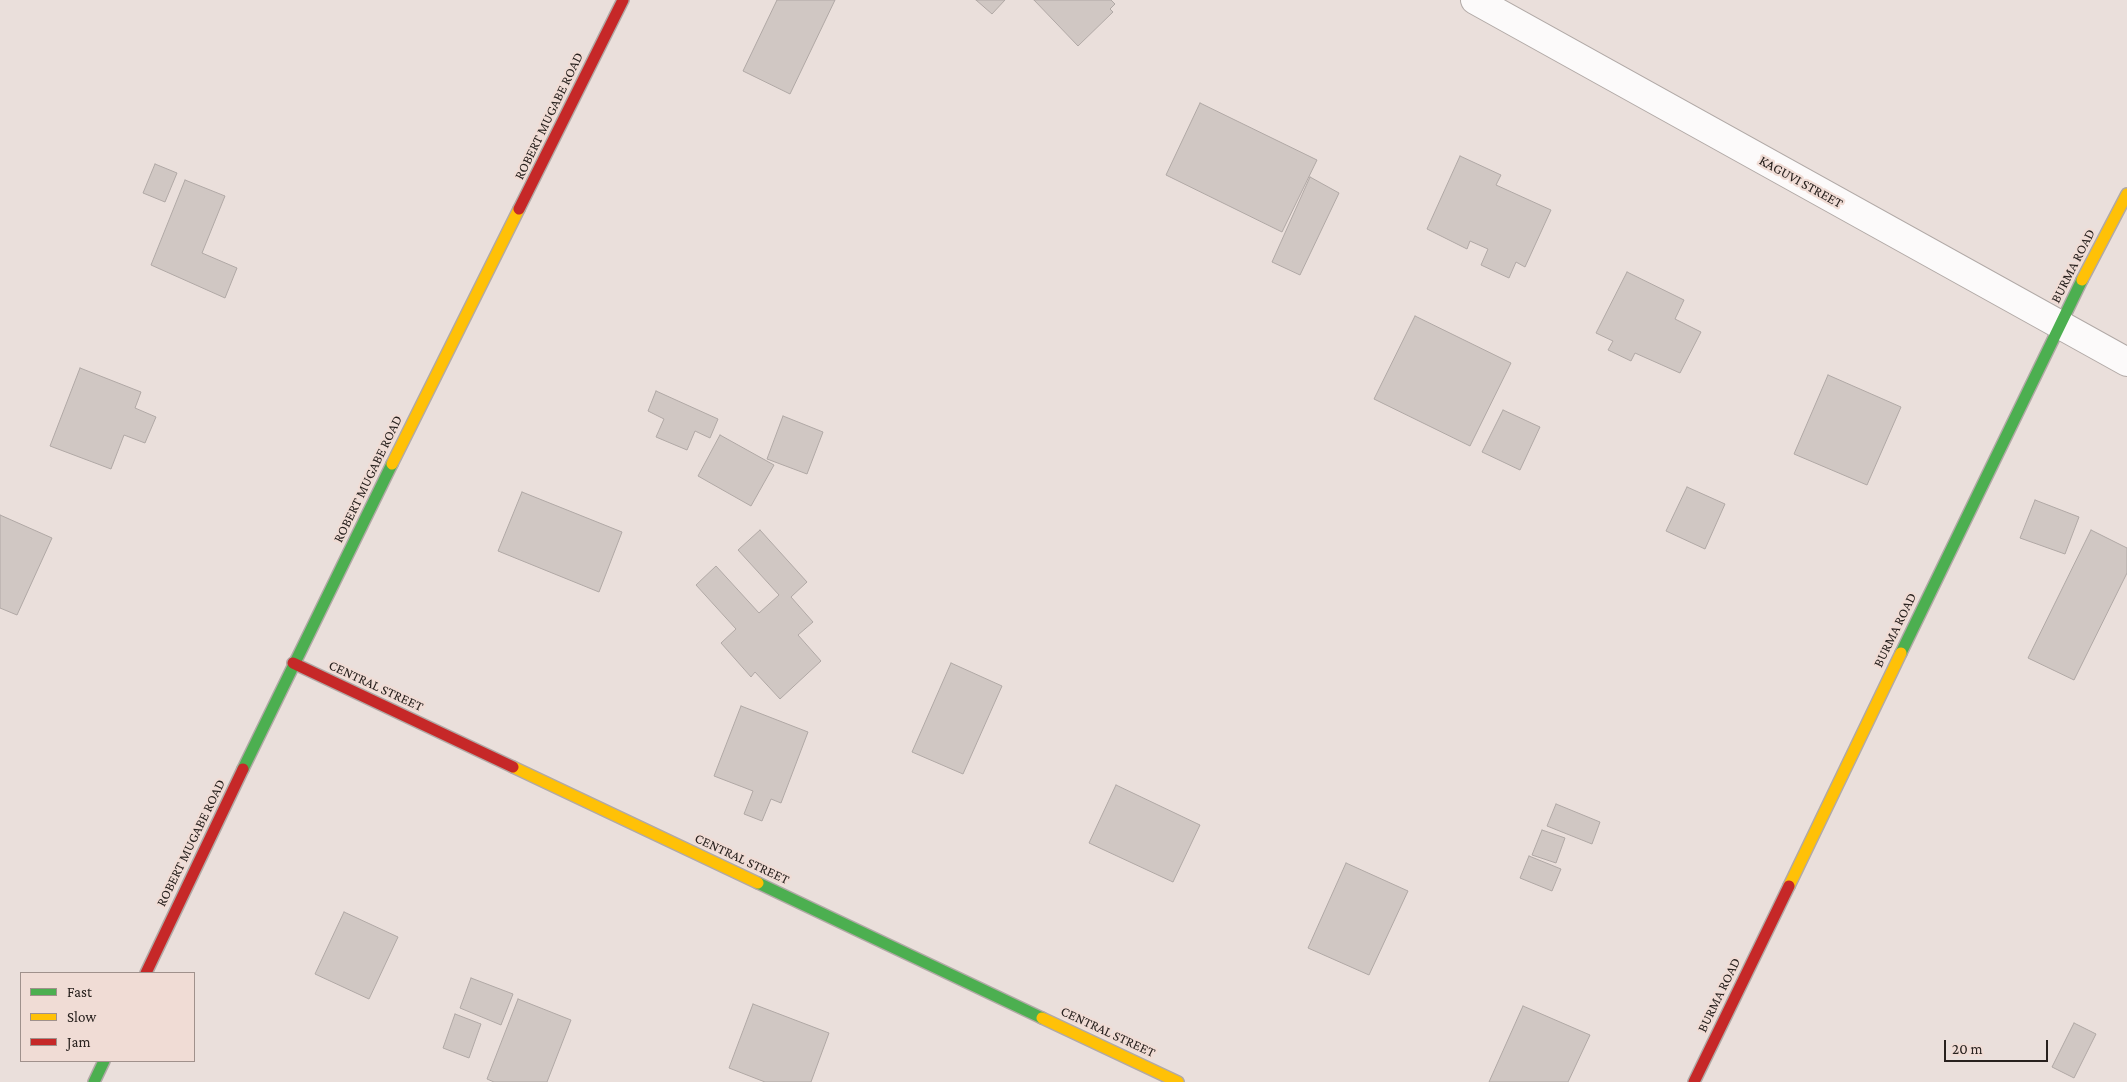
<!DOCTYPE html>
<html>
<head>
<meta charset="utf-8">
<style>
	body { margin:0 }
	#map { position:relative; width:2127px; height:1082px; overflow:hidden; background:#eadfdb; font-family:"Crimson Pro",serif }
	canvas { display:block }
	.legend { position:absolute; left:20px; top:972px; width:175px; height:90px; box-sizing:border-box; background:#f0dcd5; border:1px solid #a0918c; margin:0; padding:6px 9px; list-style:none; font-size:15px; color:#28211e }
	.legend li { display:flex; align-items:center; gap:10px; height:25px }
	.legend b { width:25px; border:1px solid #a0918c }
	.scale { position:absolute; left:1944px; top:1040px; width:104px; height:22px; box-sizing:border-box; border:2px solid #28211e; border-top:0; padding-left:6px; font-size:15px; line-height:18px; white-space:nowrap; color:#28211e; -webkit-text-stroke:4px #f0dcd5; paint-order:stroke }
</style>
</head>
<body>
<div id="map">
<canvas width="2127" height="1082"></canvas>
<ul class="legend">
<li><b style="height:6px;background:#4caf50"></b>Fast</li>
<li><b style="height:6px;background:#ffc107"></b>Slow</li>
<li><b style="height:6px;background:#c62828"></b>Jam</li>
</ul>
<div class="scale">20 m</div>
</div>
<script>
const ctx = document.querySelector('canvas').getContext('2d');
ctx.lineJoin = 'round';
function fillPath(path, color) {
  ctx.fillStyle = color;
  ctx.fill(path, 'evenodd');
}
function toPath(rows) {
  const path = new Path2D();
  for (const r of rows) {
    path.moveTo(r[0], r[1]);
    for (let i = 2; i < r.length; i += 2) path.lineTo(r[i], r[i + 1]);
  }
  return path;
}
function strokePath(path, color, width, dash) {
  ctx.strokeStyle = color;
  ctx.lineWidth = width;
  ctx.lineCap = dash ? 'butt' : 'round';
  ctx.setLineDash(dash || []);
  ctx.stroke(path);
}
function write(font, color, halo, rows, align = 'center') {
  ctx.font = font + ' "Crimson Pro",serif';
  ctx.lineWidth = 4.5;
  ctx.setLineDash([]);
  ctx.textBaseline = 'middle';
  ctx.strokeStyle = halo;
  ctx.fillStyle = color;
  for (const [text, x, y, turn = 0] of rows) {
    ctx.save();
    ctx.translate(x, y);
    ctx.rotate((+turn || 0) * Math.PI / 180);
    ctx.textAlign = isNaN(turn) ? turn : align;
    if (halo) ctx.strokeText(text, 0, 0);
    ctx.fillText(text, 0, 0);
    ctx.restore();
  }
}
const building = toPath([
	[777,0,835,0,790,94,743,71,777,0],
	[976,0,1005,0,992,14,976,0],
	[1034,0,1111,0,1115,4,1110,9,1113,12,1078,46,1034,0],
	[1200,103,1317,160,1282,232,1166,175,1200,103],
	[1460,156,1501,175,1496,185,1551,210,1525,267,1516,262,1509,278,1481,265,1488,249,1470,241,1467,249,1427,229,1460,156],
	[155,164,177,173,165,202,143,193,155,164],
	[1310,177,1339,193,1300,275,1272,262,1310,177],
	[185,180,225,196,202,253,237,268,225,298,151,265,185,180],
	[1627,272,1684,300,1675,319,1701,332,1680,373,1635,353,1631,361,1608,350,1613,341,1596,333,1627,272],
	[1415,316,1511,363,1470,446,1374,399,1415,316],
	[80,368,141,392,135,408,156,417,145,443,124,435,111,469,50,446,80,368],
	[1828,375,1901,407,1867,485,1794,454,1828,375],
	[656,391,718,419,710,438,695,431,687,450,656,437,664,419,648,411,656,391],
	[1503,410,1540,427,1520,470,1482,452,1503,410],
	[783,416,823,432,807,474,767,459,783,416],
	[720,435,774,465,751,506,698,476,720,435],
	[1687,487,1725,504,1705,549,1666,531,1687,487],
	[522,492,622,532,599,592,498,551,522,492],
	[2035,500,2079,517,2065,554,2020,538,2035,500],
	[0,515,52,538,17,615,0,608,0,515],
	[760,530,807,582,791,597,813,622,798,635,821,661,780,699,755,672,751,677,721,643,736,629,696,585,716,566,759,613,779,595,738,550,760,530],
	[2091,530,2127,548,2127,573,2074,680,2028,658,2091,530],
	[951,663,1002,686,963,774,912,752,951,663],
	[741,706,808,732,781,803,771,799,762,821,744,814,753,791,714,776,741,706],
	[1116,785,1200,825,1173,882,1089,843,1116,785],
	[1556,804,1600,822,1592,844,1547,826,1556,804],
	[1542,830,1565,838,1556,863,1532,855,1542,830],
	[1529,856,1561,869,1552,891,1520,878,1529,856],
	[1346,863,1408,891,1369,975,1308,948,1346,863],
	[344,912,398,937,369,999,315,974,344,912],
	[471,978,513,994,501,1025,460,1008,471,978],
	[518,999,571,1020,547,1082,494,1082,487,1079,518,999],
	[753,1004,829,1033,811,1082,765,1082,729,1068,753,1004],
	[1523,1006,1590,1035,1568,1082,1489,1082,1523,1006],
	[455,1014,481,1024,469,1058,443,1048,455,1014],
	[2074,1023,2096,1034,2074,1078,2052,1067,2074,1023]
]);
fillPath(building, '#d0c7c3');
strokePath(building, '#b0a8a5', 1);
const street = toPath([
	[1475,0,2127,362]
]);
const fast = toPath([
	[1901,653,2082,280],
	[243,769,392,464],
	[758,883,1042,1018],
	[94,1082,104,1061]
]);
const slow = toPath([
	[2082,280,2127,194],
	[392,464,519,209],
	[513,767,758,883],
	[1789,886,1901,653],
	[1042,1018,1178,1082]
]);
const jam = toPath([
	[519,209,623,0],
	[293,663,513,767],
	[146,973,243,769],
	[1694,1082,1789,886]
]);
strokePath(street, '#b1a9a6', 30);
strokePath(fast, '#b1a9a6', 14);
strokePath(slow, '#b1a9a6', 14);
strokePath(jam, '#b1a9a6', 14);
strokePath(street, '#fcfafa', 28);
strokePath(fast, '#4caf50', 11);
strokePath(slow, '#ffc107', 11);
strokePath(jam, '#c62828', 11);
write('14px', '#28211e', '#f0dcd5', [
	["ROBERT MUGABE ROAD",549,116,-64],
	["KAGUVI STREET",1801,182,29],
	["BURMA ROAD",2073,266,-63],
	["ROBERT MUGABE ROAD",368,479,-64],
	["BURMA ROAD",1895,630,-64],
	["CENTRAL STREET",376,686,25],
	["ROBERT MUGABE ROAD",191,843,-64],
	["CENTRAL STREET",742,859,25],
	["BURMA ROAD",1719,995,-64],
	["CENTRAL STREET",1108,1032,25]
]);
</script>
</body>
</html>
